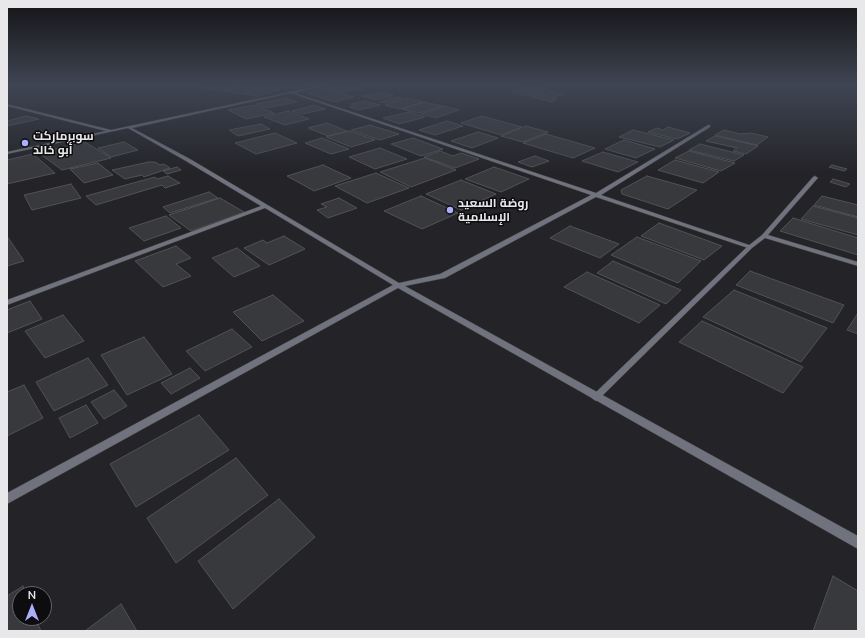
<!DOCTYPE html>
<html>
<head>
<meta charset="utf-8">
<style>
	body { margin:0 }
	#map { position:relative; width:865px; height:638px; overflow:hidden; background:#242428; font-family:Mulish,sans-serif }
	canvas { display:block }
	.frame { position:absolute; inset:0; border:8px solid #e8e8ea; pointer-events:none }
	.north { position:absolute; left:12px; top:586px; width:40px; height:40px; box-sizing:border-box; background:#0d0d0f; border:1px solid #656567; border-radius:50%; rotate:0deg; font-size:11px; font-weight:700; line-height:16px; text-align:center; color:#e8e8ea }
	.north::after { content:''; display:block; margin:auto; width:14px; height:18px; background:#acaffb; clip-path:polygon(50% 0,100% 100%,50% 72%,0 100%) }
</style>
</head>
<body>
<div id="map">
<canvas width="865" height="638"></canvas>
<div class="frame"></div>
<div class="north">N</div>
</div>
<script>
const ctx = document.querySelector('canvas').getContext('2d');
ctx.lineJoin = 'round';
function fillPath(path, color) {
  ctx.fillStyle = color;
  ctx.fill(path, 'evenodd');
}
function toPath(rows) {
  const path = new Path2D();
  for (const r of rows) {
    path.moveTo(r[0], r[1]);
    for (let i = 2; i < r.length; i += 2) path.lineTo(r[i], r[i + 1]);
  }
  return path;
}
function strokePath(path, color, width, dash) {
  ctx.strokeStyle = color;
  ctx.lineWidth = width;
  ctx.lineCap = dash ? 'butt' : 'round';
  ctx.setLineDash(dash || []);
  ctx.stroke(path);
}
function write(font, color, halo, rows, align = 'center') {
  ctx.font = font + ' Mulish,Cairo,sans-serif';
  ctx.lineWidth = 3;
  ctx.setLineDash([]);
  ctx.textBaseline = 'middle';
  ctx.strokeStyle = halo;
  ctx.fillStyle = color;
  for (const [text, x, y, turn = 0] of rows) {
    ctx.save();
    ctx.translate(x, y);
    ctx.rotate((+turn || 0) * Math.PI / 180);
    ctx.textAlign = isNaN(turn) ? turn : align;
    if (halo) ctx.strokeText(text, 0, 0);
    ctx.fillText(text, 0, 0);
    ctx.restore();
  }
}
const building = toPath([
	[199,84,216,84,204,87,193,85,199,84],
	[220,84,237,84,243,85,221,91,204,88,220,84],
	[263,84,278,84,268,87,257,85,263,84],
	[280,84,295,84,279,89,269,87,280,84],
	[297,84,308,85,298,89,287,87,297,84],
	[347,84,362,88,341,93,326,88,347,84],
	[835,84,858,84,858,87,835,84],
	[245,85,262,88,242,94,224,91,245,85],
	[530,85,548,89,530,96,511,92,530,85],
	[264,88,280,90,258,96,244,94,264,88],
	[325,89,354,97,334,102,307,93,325,89],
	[549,91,564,94,552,98,557,99,552,102,532,97,549,91],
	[381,92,394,95,376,100,361,96,381,92],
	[396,97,402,98,385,103,379,102,396,97],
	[287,98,297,102,266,108,256,104,287,98],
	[407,98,423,102,400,109,385,105,407,98],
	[364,101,370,102,380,105,359,110,350,107,356,106,351,104,364,101],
	[425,102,442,106,419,113,402,109,425,102],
	[254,105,274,113,246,119,228,110,254,105],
	[314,105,325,109,302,114,292,111,314,105],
	[444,106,459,110,436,118,421,114,444,106],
	[288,111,309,119,285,125,264,117,288,111],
	[409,112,425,117,399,124,383,118,409,112],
	[26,116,39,119,7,126,7,121,26,116],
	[482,116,522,127,501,135,461,123,482,116],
	[447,121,463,126,435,135,419,130,447,121],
	[327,123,347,131,328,136,308,128,327,123],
	[261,124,270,129,238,136,229,130,261,124],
	[370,125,399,134,380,140,351,130,370,125],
	[526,126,548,132,523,142,501,136,526,126],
	[668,127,690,133,677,139,648,132,657,128,663,130,668,127],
	[633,130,674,140,660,147,619,137,633,130],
	[724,130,740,134,751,133,768,137,757,145,715,135,724,130],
	[349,131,375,140,351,147,326,137,349,131],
	[478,132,498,138,472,148,451,141,478,132],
	[275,133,297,143,256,154,235,143,275,133],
	[546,134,595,148,573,158,523,143,546,134],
	[715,136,758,146,746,154,733,151,737,148,706,141,715,136],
	[322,138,349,149,331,154,305,143,322,138],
	[413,138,443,149,421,156,391,144,413,138],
	[624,140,655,149,636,158,605,149,624,140],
	[85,142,111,158,62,170,39,153,85,142],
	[124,142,138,150,111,157,98,148,124,142],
	[700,144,744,155,734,161,689,150,700,144],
	[380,148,407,159,375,169,349,157,380,148],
	[440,151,453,156,461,153,479,159,455,168,424,157,440,151],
	[689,151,735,163,721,171,675,158,689,151],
	[603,152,638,162,618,172,582,161,603,152],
	[33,154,55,173,7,184,7,160,33,154],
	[535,156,549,161,532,167,518,162,535,156],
	[425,158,456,170,411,187,380,172,425,158],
	[675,160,719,172,703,183,658,170,675,160],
	[149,162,155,162,160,165,164,164,170,168,144,177,142,175,125,179,112,170,149,162],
	[98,163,113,175,84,183,70,169,98,163],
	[323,165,351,178,314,191,287,176,323,165],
	[832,165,847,169,844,171,829,167,832,165],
	[177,167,181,170,167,174,163,171,177,167],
	[494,167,529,179,501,192,465,179,494,167],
	[376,173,409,188,367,203,335,186,376,173],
	[168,176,180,183,165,188,162,185,96,205,86,196,155,177,157,179,168,176],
	[647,176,697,190,668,209,622,194,621,190,647,176],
	[833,179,850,184,846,187,830,182,833,179],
	[461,180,496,194,461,210,426,194,461,180],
	[71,184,81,198,32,210,24,195,71,184],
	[209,192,218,198,170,213,163,207,209,192],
	[421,196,458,213,422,229,384,211,421,196],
	[822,196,858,205,858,217,814,205,822,196],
	[220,198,244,212,191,231,169,215,220,198],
	[339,198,357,208,328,218,317,210,327,207,321,204,339,198],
	[813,206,858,218,858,235,801,219,813,206],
	[166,216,181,228,144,241,129,228,166,216],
	[793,218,858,238,858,255,780,231,793,218],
	[659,223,722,246,704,260,641,236,659,223],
	[570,226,619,244,600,258,550,238,570,226],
	[7,236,24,261,7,266,7,236],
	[284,236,305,249,269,265,244,248,263,240,267,243,284,236],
	[637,237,701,261,678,283,611,255,637,237],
	[176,246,191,258,176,264,191,276,163,287,135,261,176,246],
	[237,248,260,266,234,277,212,258,237,248],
	[613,261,681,290,666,304,597,273,613,261],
	[750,271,844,305,833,323,736,285,750,271],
	[587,272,660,305,639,323,564,287,587,272],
	[734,290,827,328,801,362,703,317,734,290],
	[273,295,304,321,262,341,233,312,273,295],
	[30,301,42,319,7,333,7,310,30,301],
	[858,313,858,334,847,330,858,313],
	[63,315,84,341,45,358,25,331,63,315],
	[702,321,803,367,783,393,679,342,702,321],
	[232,329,252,347,205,371,186,351,232,329],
	[144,337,172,374,127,395,101,355,144,337],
	[88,358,108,385,54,411,36,382,88,358],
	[190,368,200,378,171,394,161,383,190,368],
	[24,385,43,418,7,436,7,392,24,385],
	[114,390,127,406,104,419,91,402,114,390],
	[86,405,98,423,70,438,59,418,86,405],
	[199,415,229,450,136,507,110,464,199,415],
	[236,458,268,495,176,563,147,518,236,458],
	[279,499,315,537,233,609,198,561,279,499],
	[833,576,858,591,858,631,813,631,833,576],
	[23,586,26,594,20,594,20,618,35,618,41,631,7,631,7,596,23,586],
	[121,604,137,631,85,631,121,604]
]);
fillPath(building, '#38393d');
strokePath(building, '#515256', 1);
const service = toPath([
	[815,176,818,178,817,179,768,235,858,262,858,266,765,238,752,248,599,399,596,401,593,399,591,397,593,395,748,246,762,235,813,177,815,176]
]);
const minor = toPath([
	[327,84,332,84,295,93,596,193,708,125,710,125,710,127,601,195,752,246,752,248,748,248,596,197,445,278,405,286,858,536,858,549,398,288,7,504,7,493,393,285,265,208,7,305,7,300,261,206,186,161,128,128,7,154,7,152,106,131,7,106,7,104,111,130,327,84],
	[291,93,591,195,440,274,399,283,190,159,132,128,291,93]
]);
strokePath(service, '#3f3f43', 1);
strokePath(minor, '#3f3f43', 1);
fillPath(service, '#70727d');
fillPath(minor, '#70727d');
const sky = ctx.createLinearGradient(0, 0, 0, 173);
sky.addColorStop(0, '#141416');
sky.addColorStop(0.49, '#3f4553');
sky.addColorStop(1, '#3f455300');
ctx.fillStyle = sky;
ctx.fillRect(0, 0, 865, 173);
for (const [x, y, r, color] of [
	[25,143,4,"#acaffb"],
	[450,210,4,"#acaffb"]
]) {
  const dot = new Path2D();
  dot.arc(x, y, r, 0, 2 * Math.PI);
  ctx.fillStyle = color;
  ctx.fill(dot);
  strokePath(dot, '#0d0d0f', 1.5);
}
write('bold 12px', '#e8e8ea', '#0d0d0f', [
	["سوبرماركت",33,136],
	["أبو خالد",33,150],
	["روضة السعيد",458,203],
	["الإسلامية",458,217]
], 'left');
</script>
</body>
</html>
